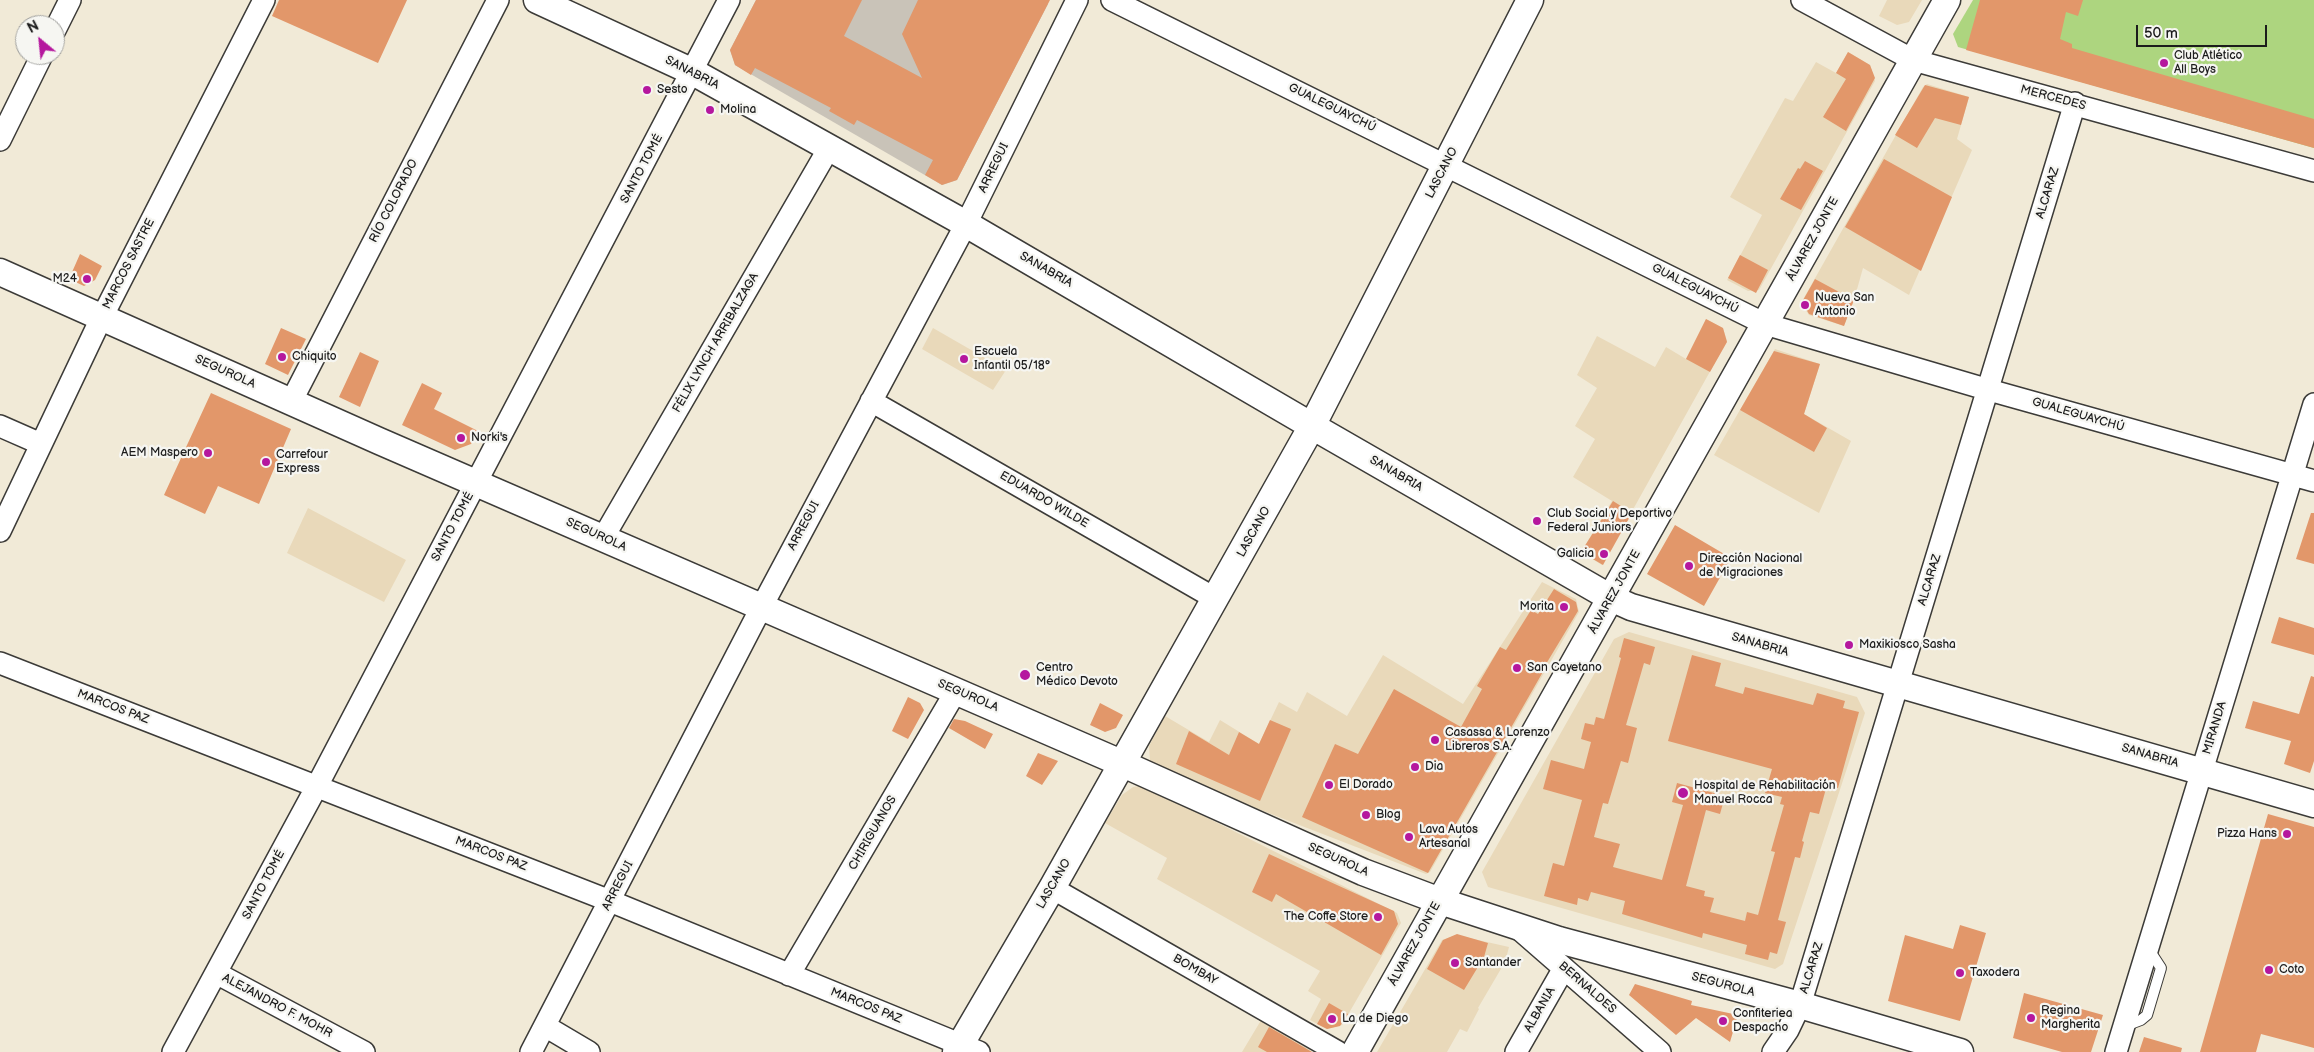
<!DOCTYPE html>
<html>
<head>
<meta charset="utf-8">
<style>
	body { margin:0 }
	#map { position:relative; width:2314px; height:1052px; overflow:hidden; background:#f1ead7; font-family:"Balsamiq Sans",sans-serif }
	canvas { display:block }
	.north { position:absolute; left:15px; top:15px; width:50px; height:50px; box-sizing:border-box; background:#f6f6f2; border:1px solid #9f9f9c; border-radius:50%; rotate:332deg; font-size:14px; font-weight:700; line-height:20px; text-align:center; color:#1c1c1c }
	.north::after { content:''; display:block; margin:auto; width:18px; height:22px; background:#b5179e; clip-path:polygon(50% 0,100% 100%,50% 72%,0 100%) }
	.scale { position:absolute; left:2136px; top:25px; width:131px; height:22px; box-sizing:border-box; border:2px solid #1c1c1c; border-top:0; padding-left:6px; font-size:15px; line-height:18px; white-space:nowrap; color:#1c1c1c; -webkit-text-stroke:4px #f6f6f2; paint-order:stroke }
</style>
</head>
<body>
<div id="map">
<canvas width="2314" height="1052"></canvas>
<div class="north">N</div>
<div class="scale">50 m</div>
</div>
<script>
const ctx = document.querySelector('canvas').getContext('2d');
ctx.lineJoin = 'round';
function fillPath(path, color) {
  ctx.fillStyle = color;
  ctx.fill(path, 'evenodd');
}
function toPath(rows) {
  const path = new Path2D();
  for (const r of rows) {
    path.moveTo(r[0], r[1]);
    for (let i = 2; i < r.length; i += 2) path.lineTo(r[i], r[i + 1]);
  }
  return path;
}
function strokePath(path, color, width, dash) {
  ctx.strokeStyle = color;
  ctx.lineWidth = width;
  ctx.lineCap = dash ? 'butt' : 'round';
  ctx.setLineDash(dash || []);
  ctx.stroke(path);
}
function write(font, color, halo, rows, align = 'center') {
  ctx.font = font + ' "Balsamiq Sans",sans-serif';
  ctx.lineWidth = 4.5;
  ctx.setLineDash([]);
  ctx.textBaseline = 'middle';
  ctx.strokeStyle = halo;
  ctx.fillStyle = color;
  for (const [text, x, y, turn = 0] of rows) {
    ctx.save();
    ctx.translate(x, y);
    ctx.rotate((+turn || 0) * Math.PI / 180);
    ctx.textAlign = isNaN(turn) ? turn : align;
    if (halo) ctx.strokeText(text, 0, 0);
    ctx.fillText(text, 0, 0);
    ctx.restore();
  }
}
fillPath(toPath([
	[1887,0,1922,0,1909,22,1897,25,1879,16],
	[1848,52,1870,65,1875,81,1759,290,1748,291,1727,280,1762,215,1730,197,1785,98,1793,101,1816,62,1836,73],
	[1927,84,1969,97,1957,139,1972,150,1909,295,1863,268,1854,300,1844,326,1809,315,1801,303,1923,87],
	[1706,319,1723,328,1727,341,1602,565,1581,552,1612,501,1573,477,1595,439,1575,426,1597,388,1577,375,1597,336,1655,367,1666,347,1686,359],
	[933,328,1006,370,993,390,922,349],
	[1775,349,1820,364,1804,414,1851,441,1819,513,1714,455],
	[308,508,406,560,384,602,287,553],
	[1542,582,1576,599,1579,612,1430,872,1426,874,1160,771,1150,760,1149,746,1165,716,1209,742,1220,720,1259,744,1279,702,1297,712,1307,692,1347,716,1383,655,1463,704],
	[1629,632,1857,697,1865,713,1783,964,1775,969,1488,887,1482,872,1614,639],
	[1139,786,1146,787,1397,913,1401,923,1342,1025,1327,1029,1310,1020,1321,999,1308,991,1320,971,1157,879,1167,858,1105,823,1122,795,1133,787],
	[1456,935,1509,947,1505,962,1478,1008,1479,1009,1467,1032,1460,1029,1447,1052,1377,1052,1442,940],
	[1263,1017,1311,1051,1312,1052,1242,1052]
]), '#e9d9ba');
fillPath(toPath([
	[756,0,1046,0,1048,4,957,180,942,185,735,65,730,50]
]), '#c9c3b8');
fillPath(toPath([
	[1973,0,2314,0,2314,148,1958,47,1953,34]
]), '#add57f');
fillPath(toPath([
	[279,0,407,0,378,63,272,16],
	[756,0,862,0,844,36,922,78,902,34,918,0,1050,0,957,180,942,185,925,175,933,160,857,120,854,125,829,111,831,108,755,68,751,75,735,65,730,50],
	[1980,0,2083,0,2078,16,2066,12,2060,39,2072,44,2072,48,2314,119,2314,148,1966,50],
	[1848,52,1870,65,1875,78,1846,131,1823,117,1846,79,1836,73],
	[1925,85,1969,97,1961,125,1935,118,1917,148,1895,135],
	[1884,159,1952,197,1921,271,1845,227],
	[1805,161,1823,171,1801,210,1780,199,1798,168,1800,169],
	[80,254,102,266,95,280,84,286,69,279],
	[1740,255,1768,270,1756,293,1728,278],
	[1815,279,1854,300,1844,326,1809,314,1802,302],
	[1706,319,1723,328,1727,342,1710,372,1686,359],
	[281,328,306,339,288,375,265,364],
	[1774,351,1820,364,1804,414,1827,428,1814,452,1740,410],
	[360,352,379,361,360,407,339,397],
	[422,383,442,393,434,409,478,431,471,444,455,450,402,425],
	[211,393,291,429,259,504,218,486,205,514,164,495],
	[1613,501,1632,513,1603,565,1581,552],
	[2311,513,2314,513,2314,564,2296,559],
	[1675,525,1731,558,1704,606,1647,574],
	[1554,589,1576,602,1578,611,1543,669,1544,670,1428,873,1302,817,1335,744,1358,754,1394,689,1461,727,1482,689,1477,686,1500,647,1506,650,1531,610,1538,614],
	[2279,617,2314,628,2314,655,2271,643],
	[1624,638,1655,647,1650,665,1644,663,1626,725,1637,728,1628,763,1621,761,1608,804,1603,803,1594,837,1620,844,1613,867,1662,880,1683,805,1672,802,1677,783,1725,796,1720,814,1706,810,1686,886,1705,891,1704,896,1714,898,1710,912,1745,921,1747,912,1758,915,1775,852,1771,851,1784,805,1780,804,1782,797,1765,793,1772,769,1668,741,1692,655,1721,663,1715,686,1743,694,1745,687,1813,705,1817,693,1845,701,1843,708,1859,712,1838,788,1827,785,1819,814,1810,812,1802,841,1804,842,1800,858,1795,857,1778,920,1786,922,1777,954,1770,952,1768,960,1745,954,1747,945,1703,933,1702,938,1622,914,1625,901,1591,892,1588,901,1578,898,1577,905,1544,896,1553,863,1564,866,1582,800,1543,789,1551,760,1584,769,1591,742,1581,739,1585,723,1594,725,1596,717,1604,719,1621,658,1619,657],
	[2311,676,2314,677,2314,761,2310,773,2284,764,2291,741,2245,728,2253,701,2299,714],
	[908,697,920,703,924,710,908,739,892,731],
	[1100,703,1123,715,1116,728,1105,732,1090,725],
	[954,719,965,721,993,734,985,749,949,728],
	[1270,720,1291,729,1260,801,1176,764,1189,731,1229,755,1239,732,1259,744],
	[1038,753,1058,761,1042,785,1026,776],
	[2268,814,2314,827,2314,1048,2261,1034,2256,1052,2200,1052],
	[1269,854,1394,911,1398,924,1381,955,1276,894,1272,902,1252,892],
	[1960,925,1986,933,1960,1021,1888,1001,1905,935,1953,949],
	[1457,934,1488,943,1484,957,1464,990,1427,969,1443,940],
	[1635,984,1692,1001,1691,1005,1738,1015,1730,1042,1696,1018,1676,1035,1629,995],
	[2024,993,2103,1015,2091,1052,2062,1052,2013,1038],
	[1329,1003,1348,1014,1340,1026,1327,1029,1317,1024],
	[1269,1027,1300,1045,1312,1052,1267,1052,1258,1047],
	[2144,1037,2182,1048,2181,1052,2139,1052]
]), '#e2976a');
const service = toPath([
	[2125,1026,2141,1020,2147,1015,2161,968,2148,948]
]);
const minor = toPath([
	[1112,0,1765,324,1989,390,2314,481],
	[1802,0,1913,60,2314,171],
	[55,30,70,0],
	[0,140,42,55],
	[871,401,1216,599],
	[291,402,498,0],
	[0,426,41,444],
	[0,531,97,327,264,0],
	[603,538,829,148],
	[0,663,610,901,979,1052],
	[1052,888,1338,1052],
	[1519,929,1660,1052],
	[216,973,364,1052],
	[789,975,956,691],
	[545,1026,589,1052],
	[173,1052,317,786,729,0],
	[531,1052,761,608,966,224,1077,0],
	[1516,1052,1564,968],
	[1773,1052,1788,1030,1800,1005,2075,103],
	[2116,1052,2314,404]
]);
const tertiary = toPath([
	[537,0,693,72,966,224,1312,426,1611,598,1631,607,2314,804],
	[0,272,379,441,1121,763,1363,872,1440,901,1559,940,1800,1005,1960,1052],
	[956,1052,1052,888,1312,426,1530,0],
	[1355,1052,1947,0]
]);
strokePath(service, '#3c3b38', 12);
strokePath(minor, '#3c3b38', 24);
strokePath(tertiary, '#3c3b38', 29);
strokePath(service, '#fff', 10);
strokePath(minor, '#fff', 21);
strokePath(tertiary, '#fff', 26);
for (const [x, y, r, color] of [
	[2164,63,5,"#b5179e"],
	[647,90,5,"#b5179e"],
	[710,110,5,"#b5179e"],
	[87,279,5,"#b5179e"],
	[1805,305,5,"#b5179e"],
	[282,357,5,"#b5179e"],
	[964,359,5,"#b5179e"],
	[461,438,5,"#b5179e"],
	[208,453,5,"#b5179e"],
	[266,462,5,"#b5179e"],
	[1537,521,5,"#b5179e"],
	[1604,554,5,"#b5179e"],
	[1689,566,5,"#b5179e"],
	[1564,607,5,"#b5179e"],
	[1849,645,5,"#b5179e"],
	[1517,668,5,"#b5179e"],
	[1025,675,6,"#b5179e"],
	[1435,740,5,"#b5179e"],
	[1415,767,5,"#b5179e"],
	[1329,785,5,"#b5179e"],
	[1683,793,6,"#b5179e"],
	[1366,815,5,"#b5179e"],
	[2287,834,5,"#b5179e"],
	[1409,837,5,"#b5179e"],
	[1378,917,5,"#b5179e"],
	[1455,963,5,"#b5179e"],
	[2269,970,5,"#b5179e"],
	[1960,973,5,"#b5179e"],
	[2031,1018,5,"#b5179e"],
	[1332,1019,5,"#b5179e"],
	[1723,1021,5,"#b5179e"]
]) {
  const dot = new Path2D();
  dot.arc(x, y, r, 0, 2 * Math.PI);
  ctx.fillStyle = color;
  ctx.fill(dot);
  strokePath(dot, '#f6f6f2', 2);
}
write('12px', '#1c1c1c', '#f6f6f2', [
	["Club Atlético",2174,56],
	["All Boys",2174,70],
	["Sesto",657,90],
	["Molina",720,110],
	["M24",77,279,"right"],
	["Nueva San",1815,298],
	["Antonio",1815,312],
	["Escuela",974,352],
	["Infantil 05/18°",974,366],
	["Chiquito",292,357],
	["Norki's",471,438],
	["AEM Maspero",198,453,"right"],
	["Carrefour",276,455],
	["Express",276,469],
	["Club Social y Deportivo",1547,514],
	["Federal Juniors",1547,528],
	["Galicia",1594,554,"right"],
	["Dirección Nacional",1699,559],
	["de Migraciones",1699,573],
	["Morita",1554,607,"right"],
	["Maxikiosco Sasha",1859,645],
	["Centro",1036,668],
	["Médico Devoto",1036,682],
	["San Cayetano",1527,668],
	["Casassa & Lorenzo",1445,733],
	["Libreros S.A.",1445,747],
	["Dia",1425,767],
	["El Dorado",1339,785],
	["Hospital de Rehabilitación",1694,786],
	["Manuel Rocca",1694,800],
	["Blog",1376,815],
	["Lava Autos",1419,830],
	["Artesanal",1419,844],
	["Pizza Hans",2277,834,"right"],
	["The Coffe Store",1368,917,"right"],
	["Santander",1465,963],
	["Coto",2279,970],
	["Taxodera",1970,973],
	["Regina",2041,1011],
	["Margherita",2041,1025],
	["Confiteriea",1733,1014],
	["Despacho",1733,1028],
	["La de Diego",1342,1019]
], 'left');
write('12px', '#1c1c1c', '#f6f6f2', [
	["SANABRIA",692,73,27],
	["MERCEDES",2053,98,15],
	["GUALEGUAYCHÚ",1332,108,26],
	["ARREGUI",994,168,-64],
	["SANTO TOMÉ",642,169,-62],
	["LASCANO",1442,173,-63],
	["ALCARAZ",2048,193,-73],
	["RÍO COLORADO",394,201,-63],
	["ÁLVAREZ JONTE",1813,239,-61],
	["MARCOS SASTRE",129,264,-63],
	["SANABRIA",1046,270,30],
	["GUALEGUAYCHÚ",1695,289,27],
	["FÉLIX LYNCH ARRIBALZAGA",716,343,-60],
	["SEGUROLA",225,372,24],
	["GUALEGUAYCHÚ",2078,415,16],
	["SANABRIA",1396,474,30],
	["EDUARDO WILDE",1044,500,30],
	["ARREGUI",804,526,-62],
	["SANTO TOMÉ",453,527,-62],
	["LASCANO",1254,532,-61],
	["SEGUROLA",596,535,24],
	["ALCARAZ",1930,580,-73],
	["ÁLVAREZ JONTE",1615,592,-61],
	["SANABRIA",1760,645,16],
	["SEGUROLA",968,696,23],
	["MARCOS PAZ",113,707,21],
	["MIRANDA",2215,728,-73],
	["SANABRIA",2150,756,16],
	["CHIRIGUANOS",873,833,-60],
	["MARCOS PAZ",491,854,21],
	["SEGUROLA",1338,860,24],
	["LASCANO",1054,884,-60],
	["SANTO TOMÉ",264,885,-62],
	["ARREGUI",618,886,-63],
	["ÁLVAREZ JONTE",1415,944,-61],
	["ALCARAZ",1812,968,-73],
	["BOMBAY",1195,970,30],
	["SEGUROLA",1723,985,15],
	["BERNALDES",1587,988,41],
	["ALEJANDRO F. MOHR",277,1006,28],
	["MARCOS PAZ",866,1006,22],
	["ALBANIA",1540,1010,-60]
]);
</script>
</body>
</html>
